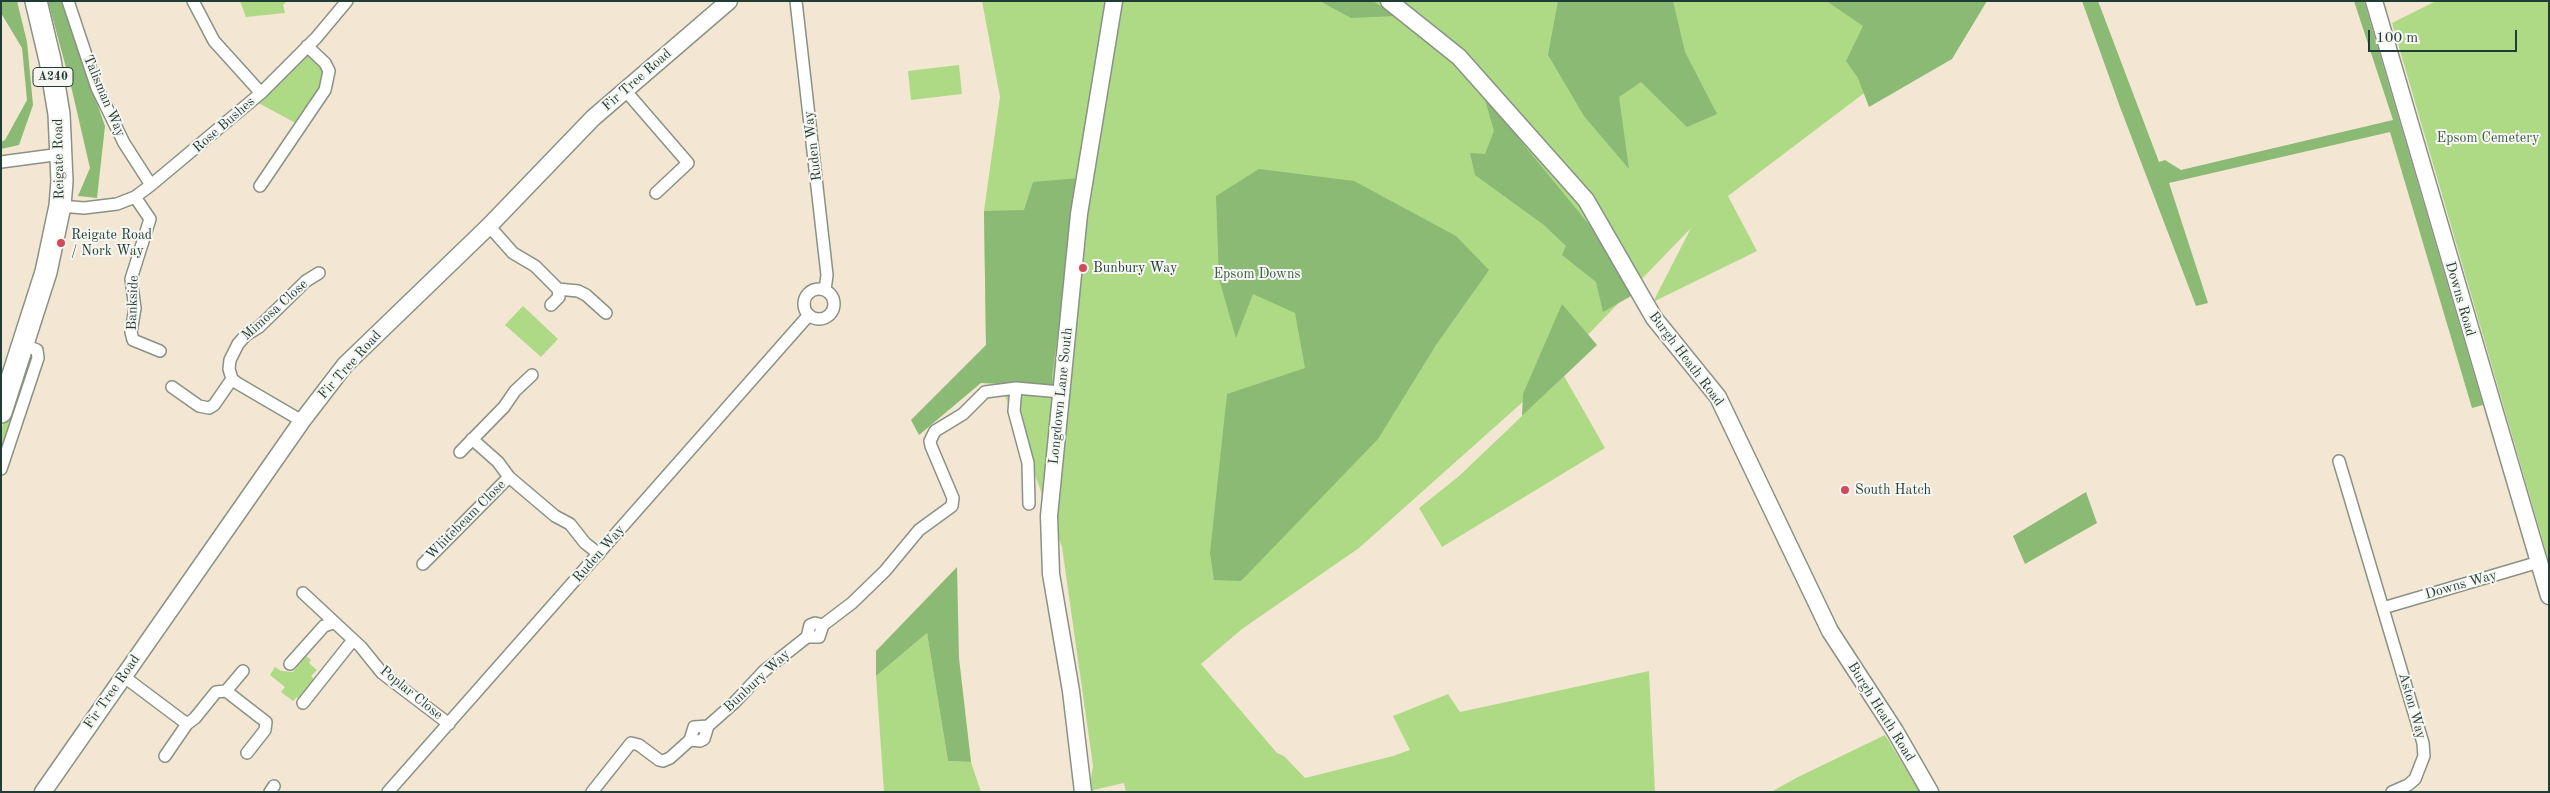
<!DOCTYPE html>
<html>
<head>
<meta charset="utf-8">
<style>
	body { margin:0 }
	#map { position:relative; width:2550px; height:793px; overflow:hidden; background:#f3e7d3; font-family:"Old Standard TT",serif }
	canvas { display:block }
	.frame { position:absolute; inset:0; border:2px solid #1f3d34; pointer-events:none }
	.scale { position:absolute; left:2368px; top:30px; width:149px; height:22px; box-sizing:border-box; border:2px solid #1f3d34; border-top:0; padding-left:6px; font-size:15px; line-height:18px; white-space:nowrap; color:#1f3d34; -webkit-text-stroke:4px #f6f6f2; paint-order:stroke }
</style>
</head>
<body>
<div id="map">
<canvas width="2550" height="793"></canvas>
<div class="frame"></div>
<div class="scale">100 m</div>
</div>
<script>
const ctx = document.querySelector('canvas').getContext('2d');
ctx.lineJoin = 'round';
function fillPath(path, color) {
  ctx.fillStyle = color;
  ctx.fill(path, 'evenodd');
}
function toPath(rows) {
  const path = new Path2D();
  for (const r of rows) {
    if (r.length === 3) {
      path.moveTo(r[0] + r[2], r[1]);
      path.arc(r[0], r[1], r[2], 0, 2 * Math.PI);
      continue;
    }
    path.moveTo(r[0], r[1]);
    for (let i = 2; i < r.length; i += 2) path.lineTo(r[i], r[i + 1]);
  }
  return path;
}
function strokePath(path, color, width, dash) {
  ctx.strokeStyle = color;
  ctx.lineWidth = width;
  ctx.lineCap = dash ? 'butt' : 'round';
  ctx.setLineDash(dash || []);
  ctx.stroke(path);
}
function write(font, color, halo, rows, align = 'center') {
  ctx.font = font + ' "Old Standard TT",serif';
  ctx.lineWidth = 4;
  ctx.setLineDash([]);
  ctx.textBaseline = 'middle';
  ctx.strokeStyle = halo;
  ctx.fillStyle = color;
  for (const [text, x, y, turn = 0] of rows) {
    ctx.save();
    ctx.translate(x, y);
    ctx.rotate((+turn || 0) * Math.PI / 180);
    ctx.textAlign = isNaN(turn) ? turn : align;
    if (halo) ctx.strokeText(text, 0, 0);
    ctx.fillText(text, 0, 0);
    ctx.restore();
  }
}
fillPath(toPath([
	[240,1,287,1,283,5,285,13,246,17],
	[982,1,1986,1,1728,196,1757,251,1653,302,1691,228,1525,400,1359,548,1242,629,1201,664,1277,753,1284,756,1305,778,1393,756,1410,750,1393,716,1448,694,1460,712,1649,671,1655,792,1126,792,1124,783,1089,791,1093,766,1062,547,986,345,984,211,1000,97],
	[2436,1,2549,1,2549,562,2392,23],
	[307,46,329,71,301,126,253,100],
	[959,65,962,94,911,100,908,71],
	[523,306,558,339,541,357,505,325],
	[31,354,33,360,1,456,1,430,27,356],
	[1564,376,1605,448,1442,547,1419,508,1458,477],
	[927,633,948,761,971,762,981,792,884,792,876,676],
	[306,656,311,660,309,663,317,670,311,676,317,682,299,699,297,697,293,701,281,692,285,687,270,675,275,667,281,671,293,672],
	[1885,735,1920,792,1771,792,1798,777]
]), '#aeda86');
fillPath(toPath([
	[1,1,17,1,27,42,33,105,19,145,1,149,1,142,5,140,27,100,22,48,1,13],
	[48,1,61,1,105,126,97,198,78,196,90,168,71,86],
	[1320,1,1373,1,1396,16,1351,18],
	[1558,1,1673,1,1685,52,1717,114,1687,127,1641,82,1619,97,1629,169,1584,116,1548,55],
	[1987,1,1952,59,1869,107,1858,78,1846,61,1863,26,1828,2],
	[2082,1,2098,1,2159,162,2165,160,2181,170,2393,120,2354,1,2364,1,2483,405,2472,408,2390,132,2169,183,2208,303,2196,306,2120,107],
	[1484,96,1613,254,1631,296,1603,312,1596,282,1562,255,1566,246,1544,225,1475,175,1470,153,1485,154,1494,131],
	[1259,169,1354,181,1456,236,1489,270,1436,345,1378,439,1241,581,1214,580,1210,553,1227,394,1305,368,1295,313,1253,294,1236,338,1219,279,1216,196],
	[1079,178,1052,376,1053,387,981,383,919,435,911,420,986,345,984,211,1024,210,1033,182],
	[1562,304,1597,345,1522,416,1523,394],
	[2086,492,2097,523,2025,564,2013,536],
	[957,567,959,658,971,762,948,761,927,633,876,676,876,651]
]), '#8aba73');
const street = toPath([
	[68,1,97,88,124,143,151,185],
	[193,1,214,41,261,93],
	[796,1,827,275,825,290],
	[624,89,688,163,656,193],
	[1,162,61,154],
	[260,186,325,90,329,71,325,63,307,46],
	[135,197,150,219,131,279,135,308,131,332,133,340,160,351],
	[60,206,84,208,117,204,135,197,151,185,261,93,316,38,347,1],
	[489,226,513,253,535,266,558,289,578,291,586,295,606,313],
	[819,304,15],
	[551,305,559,297,558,289],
	[172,387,199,406,209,408,214,405,232,379],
	[1016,388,1014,411,1028,463,1029,504],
	[302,421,237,383,232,379,229,369,230,360,238,344,246,335,259,327,306,281,319,273],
	[472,439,498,462,509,477],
	[460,452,504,407,515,391,532,375],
	[2339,461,2423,743,2424,756,2415,779,2408,785,2392,792],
	[1,469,38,358,37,350,24,345],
	[423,564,509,477,555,516,570,524,585,543,599,554],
	[303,593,361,647,382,673,449,724],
	[2383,608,2539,562],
	[807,637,819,637,823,625,852,603,885,571,919,530,952,506,953,498,931,446,930,441,935,431,963,414,985,392,1016,388,1061,392],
	[290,664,324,626,333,623],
	[123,676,187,724],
	[226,691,266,722,265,730,247,753],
	[303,703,353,640],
	[690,740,700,741,704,739,708,726,735,702,764,671,807,637,810,625,815,623,823,625],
	[165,756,187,724,195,718,216,692,226,691,243,671],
	[270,792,274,786],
	[388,792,808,316],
	[592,792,631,743,639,745,659,760,663,761,670,758,690,740,694,727,708,726]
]);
const secondary = toPath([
	[1389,1,1459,57,1586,200,1654,318,1718,397,1830,631,1895,731,1930,792],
	[2374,1,2549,596],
	[43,792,302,421,345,365,489,226,593,118,729,1],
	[1083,792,1071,691,1051,574,1049,516,1079,214,1114,1]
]);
const highway = toPath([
	[1,412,46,272,60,206,62,181,59,114,50,60,36,1]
]);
strokePath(street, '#899284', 14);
strokePath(secondary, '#899284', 19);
strokePath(highway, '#899284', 24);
strokePath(street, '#fff', 11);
strokePath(secondary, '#fff', 16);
strokePath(highway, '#fff', 21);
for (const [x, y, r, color] of [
	[61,243,5,"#d1495b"],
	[1083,268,5,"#d1495b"],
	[1845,490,5,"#d1495b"]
]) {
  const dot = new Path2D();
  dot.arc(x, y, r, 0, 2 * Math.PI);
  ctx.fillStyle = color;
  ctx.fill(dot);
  strokePath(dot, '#f6f6f2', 2);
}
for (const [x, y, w] of [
	[53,77,40]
]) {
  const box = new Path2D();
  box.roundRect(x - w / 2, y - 9.5, w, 19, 4);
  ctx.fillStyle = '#f6f6f2';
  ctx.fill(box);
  strokePath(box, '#1f3d34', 1);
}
write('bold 12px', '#1f3d34', null, [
	["A240",53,77]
]);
write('14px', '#1f3d34', '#f6f6f2', [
	["Fir Tree Road",637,80,-41],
	["Talisman Way",104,96,67],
	["Rose Bushes",224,125,-41],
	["Ruden Way",813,146,-97],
	["Reigate Road",59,159,-91],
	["Downs Road",2460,299,74],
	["Bankside",133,303,-88],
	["Mimosa Close",275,310,-42],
	["Burgh Heath Road",1686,359,53],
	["Fir Tree Road",350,365,-48],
	["Longdown Lane South",1061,396,-84],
	["Whitebeam Close",466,520,-45],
	["Ruden Way",599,554,-49],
	["Downs Way",2461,585,-16],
	["Bunbury Way",757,681,-43],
	["Fir Tree Road",112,692,-55],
	["Poplar Close",411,693,39],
	["Aston Way",2412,706,74],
	["Burgh Heath Road",1881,712,58]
]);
write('14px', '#3c5c44', '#f6f6f2', [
	["Epsom Cemetery",2488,138],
	["Epsom Downs",1257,274]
]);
write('14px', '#1f3d34', '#f6f6f2', [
	["Reigate Road",71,235],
	["/ Nork Way",71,251],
	["Bunbury Way",1093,268],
	["South Hatch",1855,490]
], 'left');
</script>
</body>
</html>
